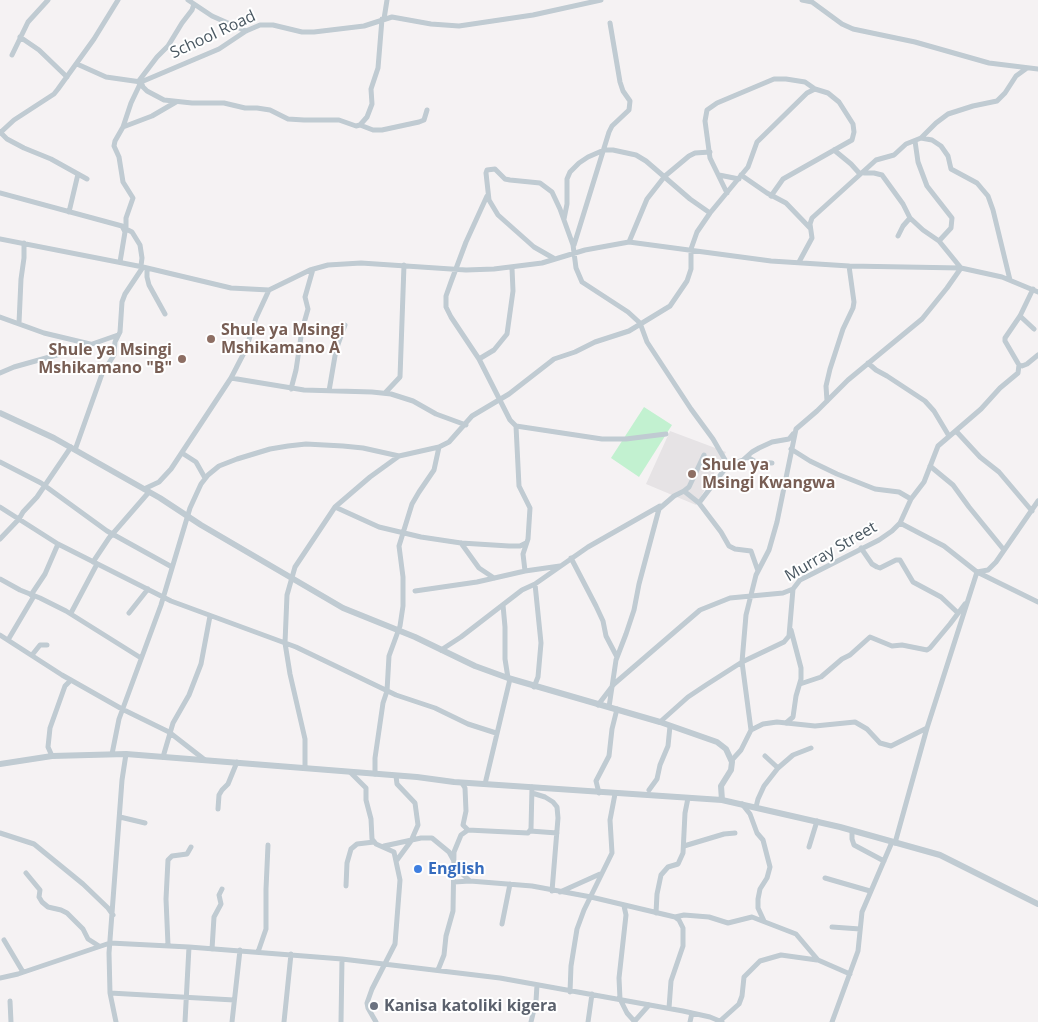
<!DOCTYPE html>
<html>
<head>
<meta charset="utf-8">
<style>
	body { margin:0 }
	canvas { display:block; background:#f5f2f3 }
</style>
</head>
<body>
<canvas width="1038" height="1022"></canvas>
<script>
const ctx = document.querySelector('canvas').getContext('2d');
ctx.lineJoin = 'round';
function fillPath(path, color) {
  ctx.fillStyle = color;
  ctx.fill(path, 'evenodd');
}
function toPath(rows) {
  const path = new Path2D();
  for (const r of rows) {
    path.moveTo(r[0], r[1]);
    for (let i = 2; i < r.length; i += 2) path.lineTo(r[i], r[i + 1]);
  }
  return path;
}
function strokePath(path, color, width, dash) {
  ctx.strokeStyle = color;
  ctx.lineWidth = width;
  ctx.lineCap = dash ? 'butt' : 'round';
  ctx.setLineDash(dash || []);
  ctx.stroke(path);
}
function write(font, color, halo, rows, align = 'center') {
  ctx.font = font + ' "Open Sans",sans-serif';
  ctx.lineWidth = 4;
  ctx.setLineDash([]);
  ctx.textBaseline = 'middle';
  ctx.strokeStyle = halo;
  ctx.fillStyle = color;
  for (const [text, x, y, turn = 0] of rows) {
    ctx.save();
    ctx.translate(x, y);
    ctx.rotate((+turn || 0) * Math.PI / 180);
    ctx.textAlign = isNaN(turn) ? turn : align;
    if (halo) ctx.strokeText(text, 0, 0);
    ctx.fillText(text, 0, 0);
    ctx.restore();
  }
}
fillPath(toPath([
	[670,431,726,452,696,505,646,484]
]), '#e6e3e5');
fillPath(toPath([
	[644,407,672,425,639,477,611,458]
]), '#c2f1d0');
strokePath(toPath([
	[188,0,212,16,246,31],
	[802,0,812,2,842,24,853,29,915,42,989,63,1038,69],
	[384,19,387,0],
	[20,37,39,50,67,77],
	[12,55,28,22,48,0],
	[77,64,106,77,141,82,219,49,246,31,260,25,273,25,302,32,314,32,364,26,392,17,431,24,459,26,533,15,601,0],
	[138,82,157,57,168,46,182,23,192,10,194,4],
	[141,82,143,87,147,91,164,100,192,103,224,103,245,108,257,108,270,110,288,119,304,120,339,120,356,126,360,125,367,117,372,104,371,89,378,68,382,19],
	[360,125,373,130,382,130,419,122,424,120,427,110],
	[123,127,152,116,176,102],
	[0,132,7,139,24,148,51,159,87,179],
	[0,133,14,120,54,94,58,89,94,39,118,0],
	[921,138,932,140,941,146,948,156,951,169,977,183,988,196,993,210,1010,280],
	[915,141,918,162,927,186,952,218,951,228,939,241],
	[834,150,851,164,860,174],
	[719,175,739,179],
	[741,175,767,193,786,203,810,228],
	[0,193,122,226,125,232,120,262],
	[727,193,710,158,705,121,707,110,717,103,774,79,786,79,805,82,815,89],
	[487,196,466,242,451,282,446,296,446,307,451,317,479,359,510,420,516,426,519,486,530,508,528,539,523,554,525,571],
	[69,212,78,174],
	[564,219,567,204,567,179,570,172,579,163,588,157,604,150,613,150,636,155,646,161,690,199,710,213],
	[124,228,132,232,140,245,142,258,141,266],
	[126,228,126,218,133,198,123,182,119,157,114,146,115,141,123,127,131,103,141,82],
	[898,236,903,226,910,218],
	[0,239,143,267,231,288,269,290],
	[629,242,647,199,665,176,689,156,695,153,710,152],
	[574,245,609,132,612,126,629,110,630,101,623,91,620,82,610,23],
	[555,259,534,247,498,215,489,200,486,173,487,170,495,169,505,179,510,180,540,183,552,192,560,209,573,245,576,268,582,282,628,312,640,323,647,342,691,409,713,439,728,465],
	[799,262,812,238,810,224,812,218,876,160,894,155,906,144,921,138,936,123,948,114,973,106,997,101,1005,93,1016,76,1027,68],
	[147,268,147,277,149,285,165,314],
	[1020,316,1034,329],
	[0,317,44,333,90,344],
	[19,323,21,279,24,258,24,243],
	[479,359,494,350,507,334,513,291,512,268],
	[868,363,876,370,887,376,925,401,934,411,949,436],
	[1019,365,1022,366,1027,364,1038,355],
	[0,373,14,367,78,349,118,335],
	[231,378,304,390,372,392,391,394,413,401,436,414,466,425],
	[291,389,296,370,302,330,308,309,305,297,313,269],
	[329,391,336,350,345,325],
	[385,393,400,377,404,265],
	[827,401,826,386,830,369,843,329,853,308,854,302,849,266],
	[516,426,602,439,626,439,666,434],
	[956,431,980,457,999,472,1032,511],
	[791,449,810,461,837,474,875,489,899,492,911,499],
	[75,450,102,374,114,355,115,342,120,332,122,302,125,294,143,267],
	[182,453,196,462,205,478],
	[747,457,756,462,772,463],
	[0,462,41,483,107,531,172,567],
	[930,466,953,485,969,507,1004,550],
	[144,489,159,482,171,469,231,378,246,349,256,318,269,290,310,270,328,265,361,263,466,270,494,269,542,263,585,250,629,242,771,261,849,266,961,268,1002,277,1038,292],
	[684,491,699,503,721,532,729,546,735,549,751,551,758,571],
	[699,503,728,465,743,460,752,452,759,448,772,442,789,439,793,434],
	[0,507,58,544,171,601,296,647,396,695,435,708,468,724,496,733],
	[335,507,379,527,421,537,461,543,509,546,520,546,526,543],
	[900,523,944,546,977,572,1038,602],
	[0,539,19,519,23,512,37,497,71,447],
	[461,543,479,568,494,578],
	[861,548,872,564,877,567,880,568,896,560,900,560,913,582,941,597,958,613],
	[571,558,596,606,603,621,606,636,617,657],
	[93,562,109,538,149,492],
	[977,572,988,570,996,562,1038,501],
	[0,579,20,590,40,598,66,611,141,658],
	[415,591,477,582,525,571,560,566],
	[31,595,45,574,58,544],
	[503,605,505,627,505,659,508,678],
	[71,613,97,564],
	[129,613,148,589],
	[0,635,62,675,122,709,169,732,205,760],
	[8,640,34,596],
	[441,650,461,637,522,590,535,584,588,547,660,506],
	[32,655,40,645,47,645],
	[800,684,821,677,842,659,850,655,870,637,892,646,902,645,927,650,930,648,950,624,965,604],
	[534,687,538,677,541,643,535,584],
	[598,705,614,684,700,610,730,598,783,593,793,589,800,580,810,575,879,540,892,531,900,523,911,499,924,482,938,446,981,409,1000,388,1018,373,1019,365,1005,341,1005,338,1020,316,1033,289],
	[609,707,616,660,626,634,634,610,639,584,659,509,674,496,684,491,689,487,704,455],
	[660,722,688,697,706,685,742,662,784,642,789,636,793,589],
	[786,723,793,717,796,696,801,679,801,668,791,630],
	[751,730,763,724,777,722,815,726,855,722,867,729,880,743,891,746,927,728],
	[112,754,119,719,161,605,190,508,201,484,208,475,219,466,237,459,270,449,288,446,306,444,343,446,363,448,399,456],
	[52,756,48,747,50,728,65,686,71,680],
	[765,756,778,768],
	[163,757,173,723,189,695,201,664,210,616],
	[732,760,741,750,751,730,742,662,746,615,756,575,769,550,777,522,796,429,817,411,848,380,922,319,947,288,961,268,939,241,923,230,910,218,903,204,882,175,874,173,864,173],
	[305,768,305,739,290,674,285,643,287,595,295,567,335,507,370,477,399,456,439,447,449,442,472,416,509,394,554,359,575,352,595,342,629,331,670,306,687,281,691,269,691,249,697,232,710,213,748,167,757,142,807,93,815,89,828,93,839,102,853,124,854,132,852,140,783,179,771,196],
	[350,772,366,788,366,800,371,819,372,839,376,844,394,852,400,880,395,944,372,989,367,1003,368,1008,376,1022],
	[375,774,375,758,383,703,387,691,389,656,400,626,403,606,403,577,399,546,412,504,419,492,434,470,439,447],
	[396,776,397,784,415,803,418,825,411,841,397,860],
	[462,783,465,788,466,811,463,825,468,830],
	[485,784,510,679],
	[649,790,657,779,660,765,668,746,670,726],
	[532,793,545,797,553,802,557,807,558,818,552,891],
	[599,793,596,781,609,756,612,729,617,709],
	[742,804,750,814,757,833,763,840,770,867,767,878,760,889,758,899,758,908,764,921],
	[756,807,758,799,764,786,778,768,793,755,811,748],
	[218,809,219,795,222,790,228,784,237,762],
	[120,817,145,823],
	[530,831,557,833],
	[852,831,852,839,854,845,884,861],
	[0,833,34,844,83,884,108,908,113,915],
	[895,843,927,728,977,572],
	[384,846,421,838,432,838,449,852,460,872,470,881],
	[684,846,724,834,735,833],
	[809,847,817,821],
	[26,873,40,890,39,897,42,902,48,907,61,910,67,913,83,929,88,939,99,946],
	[825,878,870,891],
	[454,882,470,881,532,886,591,897,675,917,679,920,683,928,683,946,671,981,669,1008],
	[346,886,347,863,351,849,357,844,374,842],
	[560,892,600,874],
	[624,906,626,915,619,978,620,999,627,1013,635,1022],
	[656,913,657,894,661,875,668,867,678,864,683,853,685,813,688,798],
	[675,917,684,915,709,917,728,923,752,917,796,934,818,960,850,974],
	[502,924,510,884],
	[832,927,860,929],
	[4,940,23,972],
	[168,945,166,899,168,860,172,856,187,854,191,847],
	[212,949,214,917,221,904,219,895,222,889],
	[258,952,266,929,266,889,268,845],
	[438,970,444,955,446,936,453,911,454,852,461,835,468,830,528,833,531,829,532,787],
	[0,978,18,974,110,943,189,947,342,959,500,978,683,1011,710,1017,722,1022],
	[570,992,571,966,577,929,584,910,612,853,610,820,615,794],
	[110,993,234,1000],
	[10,1001,11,1022],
	[720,1021,739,1004,742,996,744,977,760,961,781,955,817,960],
	[116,1022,110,993,109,953,122,780,126,754],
	[185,1022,189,947],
	[232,1022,240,950],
	[284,1022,291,954],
	[341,1022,342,959],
	[531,1022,536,1001,537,985],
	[588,1022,592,994],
	[634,1022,649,1005],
	[690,1022,692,1013],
	[832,1022,858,951,862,912,892,842]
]), '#c0cbd2', 5);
strokePath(toPath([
	[0,413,54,438,114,472,160,498,201,525,343,608,415,637,475,666,508,678,660,722,717,742,726,749,732,762,731,770,721,786,722,800],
	[0,764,52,756,126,754,417,777,454,782,722,800,840,827,940,855,1038,904]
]), '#c0cbd2', 6);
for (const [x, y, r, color] of [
	[211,339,5,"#8d6e63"],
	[182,359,5,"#8d6e63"],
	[692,474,5,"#8d6e63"],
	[418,869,5,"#3f7fe0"],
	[374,1006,5,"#6b7280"]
]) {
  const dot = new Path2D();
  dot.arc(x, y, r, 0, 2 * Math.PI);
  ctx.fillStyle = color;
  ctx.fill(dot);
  strokePath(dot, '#fff', 2);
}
write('16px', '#495761', '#fff', [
	["School Road",213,35,-25],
	["Murray Street",831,552,-30]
]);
write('bold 16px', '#785e54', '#fff', [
	["Shule ya Msingi",221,330],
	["Mshikamano A",221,348],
	["Shule ya Msingi",172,350,"right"],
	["Mshikamano \"B\"",172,368,"right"],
	["Shule ya",702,465],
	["Msingi Kwangwa",702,483]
], 'left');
write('bold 16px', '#366cbe', '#fff', [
	["English",428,869]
], 'left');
write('bold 16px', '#5b616d', '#fff', [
	["Kanisa katoliki kigera",384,1006]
], 'left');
</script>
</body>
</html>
